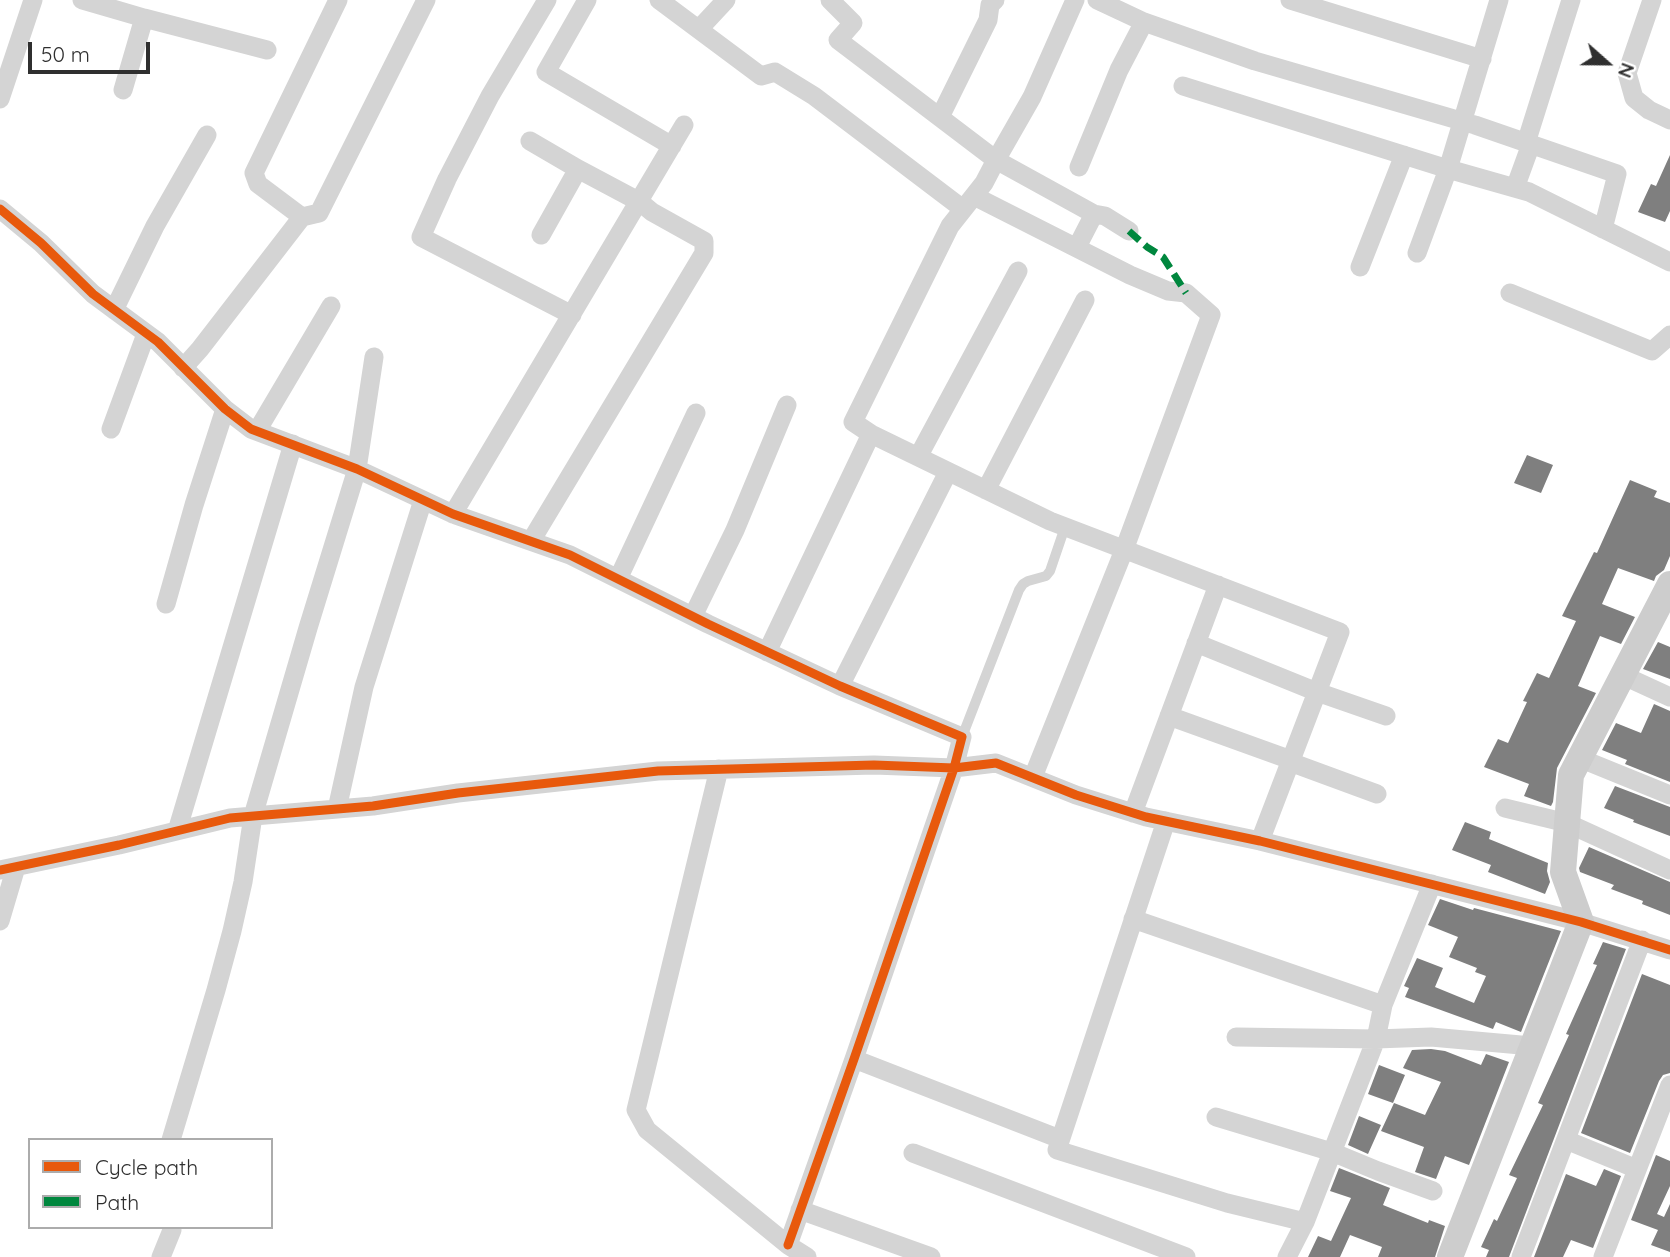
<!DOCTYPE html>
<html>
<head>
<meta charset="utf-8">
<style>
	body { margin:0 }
	#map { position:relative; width:1670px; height:1257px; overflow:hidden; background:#fff; font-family:Quicksand,sans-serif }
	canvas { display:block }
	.legend { position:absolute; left:28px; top:1138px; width:245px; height:91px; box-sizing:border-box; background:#fff; border:2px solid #acacac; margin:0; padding:9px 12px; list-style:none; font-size:21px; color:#2f2f2f }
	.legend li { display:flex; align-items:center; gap:14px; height:35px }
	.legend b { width:35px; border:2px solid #acacac }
	.north { position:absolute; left:1572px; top:28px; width:70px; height:70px; -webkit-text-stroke:5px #fff; paint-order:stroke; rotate:111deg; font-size:19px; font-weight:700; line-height:28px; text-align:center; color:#2f2f2f }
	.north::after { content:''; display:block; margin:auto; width:24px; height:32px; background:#2f2f2f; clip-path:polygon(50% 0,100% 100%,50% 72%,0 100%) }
	.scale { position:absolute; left:28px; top:42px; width:122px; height:32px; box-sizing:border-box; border:4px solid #2f2f2f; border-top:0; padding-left:9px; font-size:21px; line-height:24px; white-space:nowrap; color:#2f2f2f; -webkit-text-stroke:5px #fff; paint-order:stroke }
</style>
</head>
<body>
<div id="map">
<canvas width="1670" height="1257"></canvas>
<ul class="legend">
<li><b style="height:9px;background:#e8590c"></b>Cycle path</li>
<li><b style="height:9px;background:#00873e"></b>Path</li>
</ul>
<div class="north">N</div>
<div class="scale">50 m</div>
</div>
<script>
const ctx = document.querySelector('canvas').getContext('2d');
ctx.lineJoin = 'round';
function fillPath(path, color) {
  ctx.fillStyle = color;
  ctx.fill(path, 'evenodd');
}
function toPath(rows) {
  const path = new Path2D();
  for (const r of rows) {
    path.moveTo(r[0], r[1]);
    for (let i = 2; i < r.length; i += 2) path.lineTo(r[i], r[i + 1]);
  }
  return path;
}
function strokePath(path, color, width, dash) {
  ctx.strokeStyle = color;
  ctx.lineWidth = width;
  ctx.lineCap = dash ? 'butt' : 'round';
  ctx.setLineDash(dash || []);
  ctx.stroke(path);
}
fillPath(toPath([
	[1670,155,1670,211,1665,222,1638,212,1651,184,1656,186],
	[1527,455,1553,465,1541,493,1514,483],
	[1630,480,1657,491,1654,497,1670,503,1670,556,1664,570,1656,576,1654,581,1618,568,1602,604,1635,617,1621,644,1600,636,1578,686,1596,693,1557,768,1553,802,1551,806,1524,796,1529,784,1484,767,1498,739,1508,743,1527,702,1523,701,1537,673,1549,678,1576,621,1562,616,1594,552,1597,553],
	[1658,642,1670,647,1670,679,1643,669],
	[1654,704,1670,711,1670,782,1625,764,1627,760,1602,750,1616,723,1641,733],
	[1615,786,1670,807,1670,836,1633,822,1634,820,1604,808],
	[1465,822,1491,832,1489,839,1548,863,1547,871,1550,882,1545,894,1488,872,1491,865,1452,850],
	[1589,847,1670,882,1670,915,1642,904,1643,901,1611,889,1614,885,1580,872,1579,868],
	[1440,899,1473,910,1474,908,1561,931,1521,1032,1496,1022,1493,1029,1405,997,1409,988,1404,986,1417,958,1443,968,1435,987,1474,1003,1486,976,1475,972,1477,968,1449,957,1458,937,1428,925],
	[1603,942,1626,949,1509,1257,1486,1257,1489,1250,1481,1247,1494,1219,1497,1221,1517,1178,1509,1175,1543,1105,1538,1103,1569,1035,1566,1034,1597,965,1593,964],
	[1642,974,1670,985,1670,1073,1663,1075,1659,1081,1630,1153,1581,1133],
	[1431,1049,1445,1051,1481,1065,1486,1054,1509,1062,1469,1165,1445,1156,1436,1179,1415,1172,1424,1147,1381,1131,1394,1103,1425,1115,1441,1082,1403,1068,1412,1050],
	[1379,1065,1405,1075,1393,1103,1368,1094],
	[1359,1116,1381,1125,1368,1154,1348,1145],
	[1656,1155,1670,1161,1670,1186,1657,1214,1664,1217,1670,1204,1670,1252,1651,1245,1658,1230,1631,1220],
	[1339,1168,1390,1188,1383,1205,1428,1223,1429,1220,1445,1226,1435,1257,1378,1257,1382,1247,1350,1235,1340,1257,1308,1257,1318,1236,1331,1241,1351,1198,1330,1191],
	[1604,1169,1621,1176,1593,1248,1571,1240,1563,1257,1534,1257,1566,1174,1596,1186]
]), '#7f7f7f');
strokePath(toPath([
	[962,737,1019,590,1023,584,1028,581,1046,576,1050,571,1065,527]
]), '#d4d4d4', 10);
strokePath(toPath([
	[82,0,144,18,267,50],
	[547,0,490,96,447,179,421,237,572,315],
	[587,0,546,72,672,146],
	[659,0,761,76,775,72,814,96,963,209],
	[830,0,853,23,838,40,996,160,984,183,950,226,853,422,871,434],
	[1075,0,1032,97,996,160,1094,214,1077,247],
	[1097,0,1144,22,1255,61,1475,125,1617,174,1603,229],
	[1290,0,1482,59],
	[1652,0,1627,73,1634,98,1649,110,1670,120],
	[699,29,726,0],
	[1183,86,1448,169,1529,192,1670,262],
	[123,90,144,18],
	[0,99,33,0],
	[940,117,988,20,990,5,995,0],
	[530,141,578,169],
	[1526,143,1571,0],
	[1079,167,1119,70,1144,22],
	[1515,188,1531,144],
	[974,196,1130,275,1168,291,1186,293,1211,315,1124,550,1033,777],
	[0,209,41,243,93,294,158,342,225,409,251,429,357,469,453,514,570,555,708,624,840,686,962,737,954,768,854,1059,788,1245],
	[1094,214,1105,216,1129,231],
	[302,217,258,184,254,173,338,0],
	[1417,253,1448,169,1499,0],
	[1360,267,1404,155],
	[1510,293,1652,351,1670,335],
	[114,310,155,226,207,135],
	[183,368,200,349,302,217,319,213,426,0],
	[111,429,146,334],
	[257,431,331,306],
	[918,457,1018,271],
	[986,490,1085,300],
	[453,514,684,125],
	[531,541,704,253,704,241,652,212,640,202,578,169,541,235],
	[618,579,696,413],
	[166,604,194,505,225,409],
	[693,616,735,530,787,405],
	[1196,643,1317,692,1386,716],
	[767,652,871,434,1050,521,1340,632,1260,841],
	[1622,675,1670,697],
	[840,686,948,472],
	[1169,716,1291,760],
	[1579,758,1670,795],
	[1290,762,1377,794],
	[719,769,636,1110,647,1130,788,1245,807,1257],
	[1505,808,1567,823,1670,870],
	[337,809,364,687,423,500],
	[1133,813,1218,585],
	[1166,821,1057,1150,1227,1203,1305,1222],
	[177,831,293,444],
	[0,870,119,845,230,818,373,806,458,793,658,771,874,765,954,768,996,763,1076,795,1146,817,1260,841,1581,922,1670,950],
	[1133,919,1383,1005],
	[0,921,16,867],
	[1236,1037,1376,1039,1431,1037,1532,1046],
	[854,1059,1060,1139],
	[1216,1117,1332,1152,1378,1171,1433,1191],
	[171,1140,216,990,232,931,243,882,253,816,308,628,357,469,374,357],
	[1566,1140,1637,1169],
	[913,1153,1186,1257],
	[800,1210,931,1257],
	[161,1257,172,1230],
	[1287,1257,1305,1222,1376,1039,1383,1005,1432,884],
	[1521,1257,1642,940],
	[1603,1257,1670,1085]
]), '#d4d4d4', 19);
strokePath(toPath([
	[1450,1257,1581,922,1563,872,1571,775,1670,584]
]), '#cdcdcd', 26);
strokePath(toPath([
	[1129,231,1147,247,1163,257,1186,293]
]), '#00873e', 7, [14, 7]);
strokePath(toPath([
	[0,209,41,243,93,294,158,342,225,409,251,429,357,469,453,514,570,555,708,624,840,686,962,737,954,768,854,1059,788,1245],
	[0,870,119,845,230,818,373,806,458,793,658,771,874,765,954,768,996,763,1076,795,1146,817,1260,841,1581,922,1670,950]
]), '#e8590c', 9);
</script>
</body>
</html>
